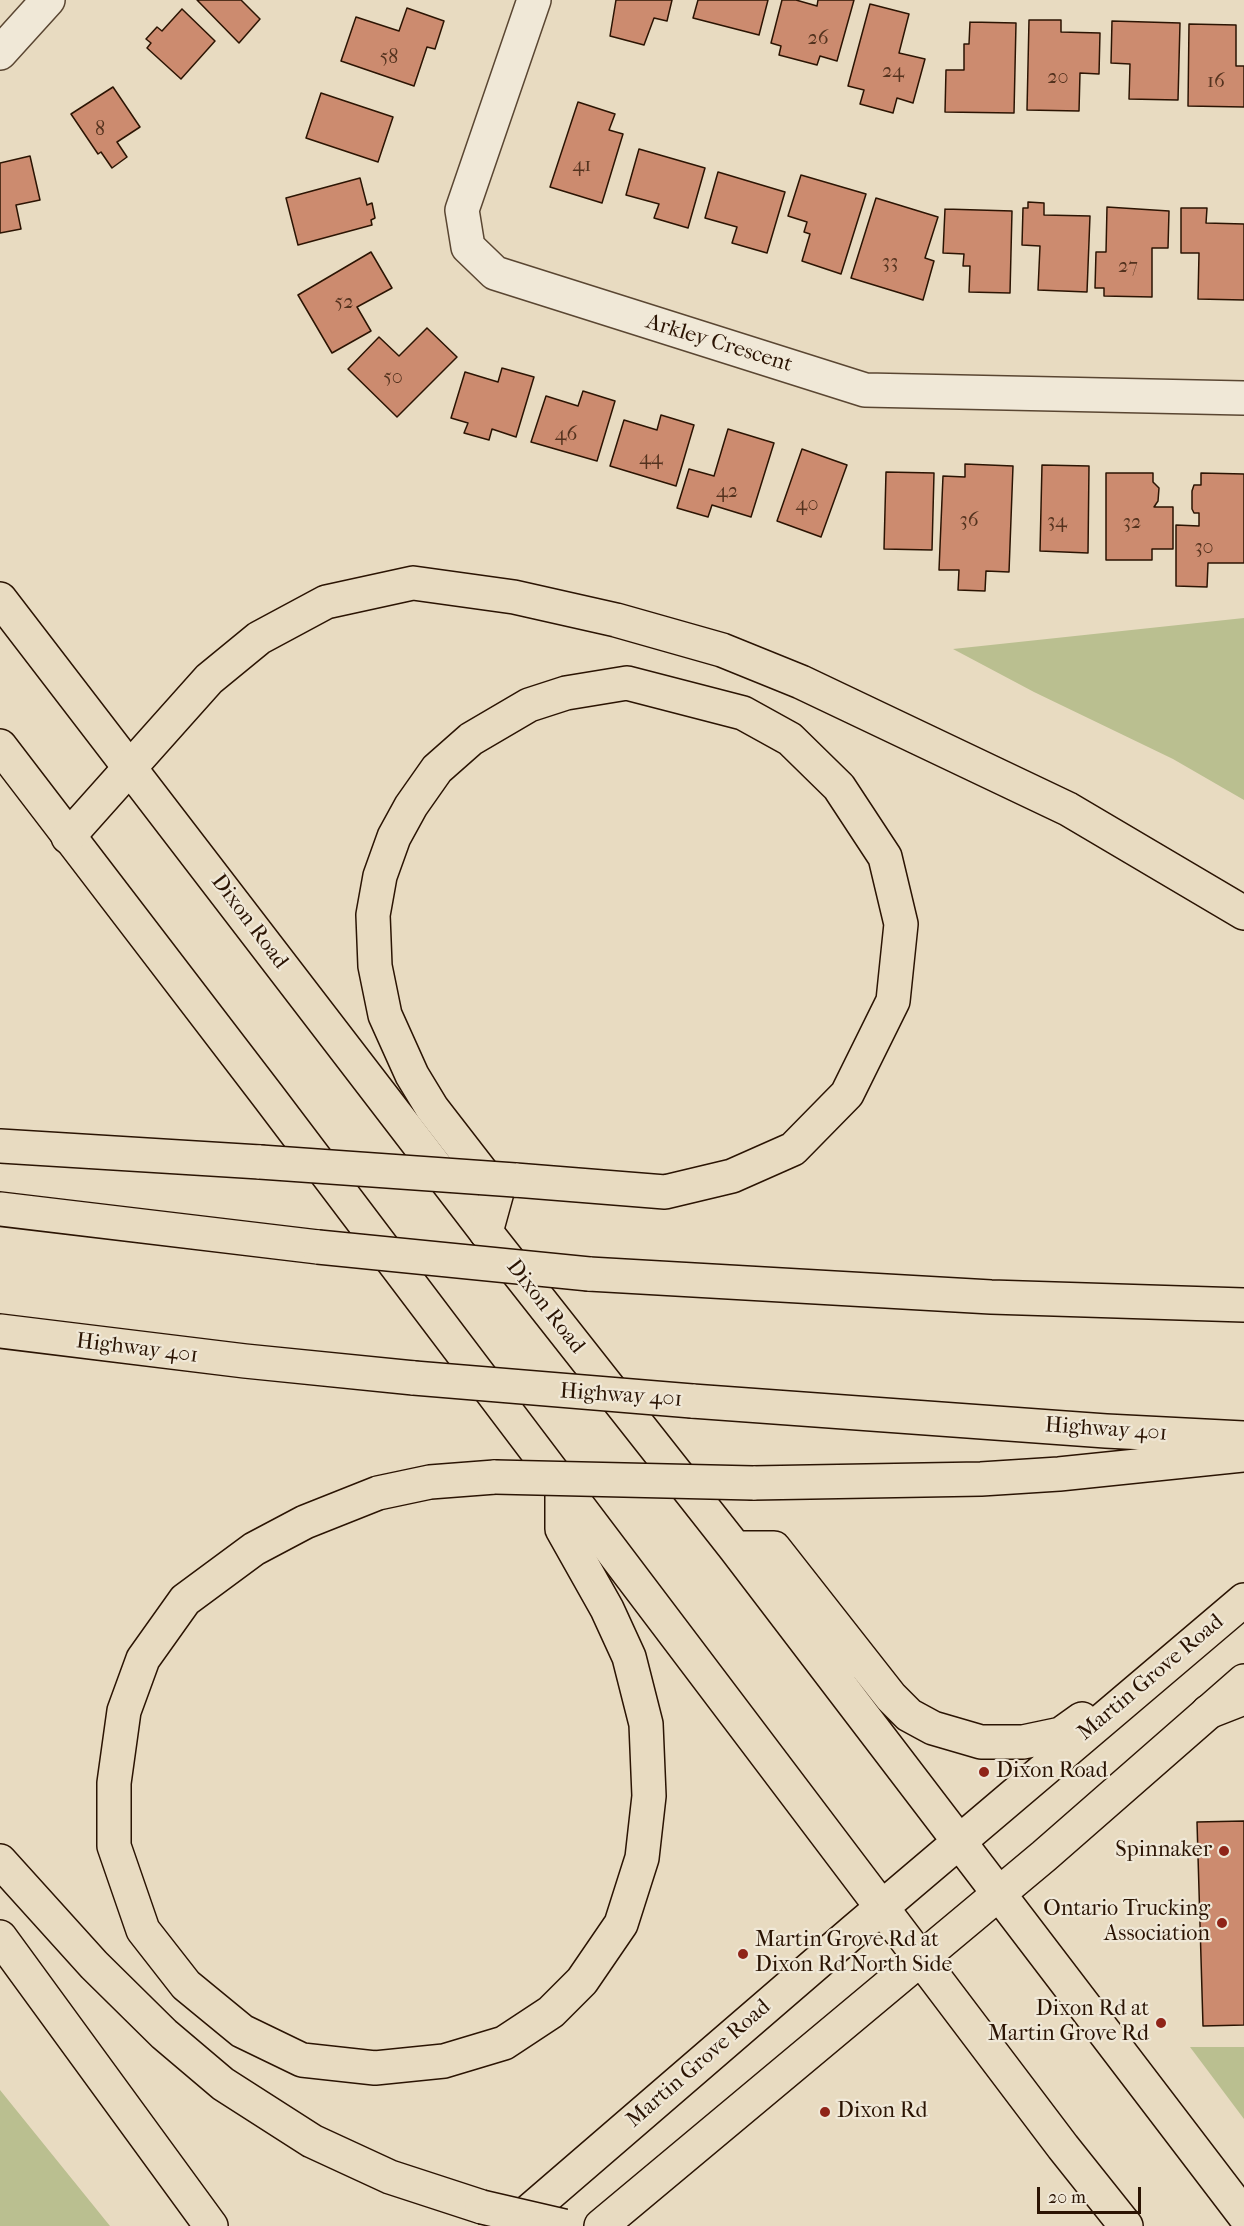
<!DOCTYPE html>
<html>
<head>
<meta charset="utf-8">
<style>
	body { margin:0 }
	#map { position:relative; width:1244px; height:2226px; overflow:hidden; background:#e8dbc1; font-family:"IM FELL French Canon",serif }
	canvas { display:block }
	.scale { position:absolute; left:1037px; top:2187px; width:104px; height:27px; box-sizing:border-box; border:3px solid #2b1403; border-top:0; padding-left:8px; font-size:18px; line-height:21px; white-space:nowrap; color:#2b1403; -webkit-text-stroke:4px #f0e8d7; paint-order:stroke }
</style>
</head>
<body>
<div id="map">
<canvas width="1244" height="2226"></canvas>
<div class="scale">20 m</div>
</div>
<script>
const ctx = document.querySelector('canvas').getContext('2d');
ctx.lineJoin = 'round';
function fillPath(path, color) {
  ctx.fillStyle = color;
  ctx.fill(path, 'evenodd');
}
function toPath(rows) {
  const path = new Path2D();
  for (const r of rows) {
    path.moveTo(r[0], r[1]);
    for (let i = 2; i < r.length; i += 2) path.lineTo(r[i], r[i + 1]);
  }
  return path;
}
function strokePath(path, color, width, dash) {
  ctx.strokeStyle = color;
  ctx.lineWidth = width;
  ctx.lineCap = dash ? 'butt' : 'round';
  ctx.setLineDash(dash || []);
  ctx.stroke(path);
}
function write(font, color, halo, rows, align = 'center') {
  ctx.font = font + ' "IM FELL French Canon",serif';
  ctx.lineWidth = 4.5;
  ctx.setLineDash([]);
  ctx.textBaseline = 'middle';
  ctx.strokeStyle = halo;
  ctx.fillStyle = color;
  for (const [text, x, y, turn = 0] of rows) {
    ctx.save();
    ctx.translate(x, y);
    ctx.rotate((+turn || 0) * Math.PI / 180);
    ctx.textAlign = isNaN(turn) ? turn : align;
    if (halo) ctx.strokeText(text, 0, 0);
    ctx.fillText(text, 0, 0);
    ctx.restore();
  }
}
fillPath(toPath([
	[1244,618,1244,800,1173,759,1034,692,953,649],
	[1190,2047,1244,2047,1244,2119],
	[0,2090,110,2226,0,2226]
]), '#babf90');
const building = toPath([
	[197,0,241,0,260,19,239,43,197,0],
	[616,0,672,0,667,21,654,18,644,45,610,36,616,0],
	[698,0,768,0,759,35,693,18,698,0],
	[782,0,796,0,817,6,818,0,854,0,837,61,820,56,817,65,779,55,781,46,771,43,782,0],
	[870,4,909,14,899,53,925,59,913,103,897,98,893,113,860,104,864,90,848,86,870,4],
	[407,8,444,21,435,49,427,47,414,86,341,61,356,17,399,31,407,8],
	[182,9,215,41,181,79,147,48,151,43,146,39,157,27,162,31,182,9],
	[1029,20,1061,20,1061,32,1100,33,1099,74,1080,73,1079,111,1027,110,1029,20],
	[1112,21,1180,23,1178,100,1129,99,1130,64,1111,63,1112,21],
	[970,22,1016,23,1014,113,945,112,946,70,964,70,964,44,969,44,970,22],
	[1189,24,1236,25,1236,66,1244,66,1244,107,1188,106,1189,24],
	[113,87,140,127,117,142,127,157,112,168,101,152,98,154,71,114,113,87],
	[321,93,393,117,378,162,306,138,321,93],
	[578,102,615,114,609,130,623,134,602,203,550,187,578,102],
	[639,149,705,168,688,228,654,218,659,204,626,195,639,149],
	[30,156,40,200,16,205,21,229,0,233,0,163,30,156],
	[718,172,785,192,767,253,732,243,737,227,705,218,718,172],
	[801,175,866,194,841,274,802,261,810,234,804,232,807,222,788,216,801,175],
	[360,178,367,205,372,203,375,218,371,220,372,225,298,245,286,198,360,178],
	[876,198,938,217,925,258,934,261,923,300,851,278,876,198],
	[1028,202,1044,203,1044,215,1090,216,1087,292,1038,290,1040,246,1022,245,1023,208,1028,208,1028,202],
	[1107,207,1169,211,1168,248,1152,248,1152,297,1104,296,1104,288,1095,288,1096,252,1106,252,1107,207],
	[1181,208,1207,208,1206,223,1244,224,1244,300,1198,299,1199,253,1181,253,1181,208],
	[945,209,1012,211,1010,293,969,292,970,266,963,266,964,254,943,253,945,209],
	[371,252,392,288,357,307,371,331,332,353,298,295,371,252],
	[427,328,457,357,397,417,348,369,379,337,399,356,427,328],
	[502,368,534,377,516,437,492,429,489,440,464,433,468,423,451,418,465,372,498,382,502,368],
	[583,391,615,401,597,461,531,442,546,396,578,406,583,391],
	[661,415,694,425,676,486,610,466,624,420,657,430,661,415],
	[728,429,774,443,751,517,712,505,708,517,677,508,689,469,714,476,728,429],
	[802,449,847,465,821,537,777,521,802,449],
	[965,464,1013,466,1009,572,986,571,985,591,958,590,959,570,939,570,943,476,965,477,965,464],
	[1042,465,1089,466,1088,553,1040,551,1042,465],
	[886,472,934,473,932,550,884,549,886,472],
	[1106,473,1153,473,1153,482,1159,488,1158,501,1154,507,1173,507,1173,549,1152,549,1152,560,1106,560,1106,473],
	[1201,473,1244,474,1244,563,1208,563,1207,587,1176,586,1176,525,1199,526,1199,513,1194,513,1192,509,1192,491,1194,485,1201,485,1201,473],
	[1244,1821,1244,2025,1203,2026,1197,1822,1244,1821]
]);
fillPath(building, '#cc8b6f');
strokePath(building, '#2b1403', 1.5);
const minor = toPath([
	[534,0,462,210,468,247,495,273,865,390,1244,398],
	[0,53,48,0]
]);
const major = toPath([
	[0,599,486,1232,735,1548,1244,2215],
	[0,746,268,1096,1063,2147,1126,2226],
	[735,1548,774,1548,891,1697,909,1715,933,1728,981,1742,1023,1742,1061,1734,1082,1719],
	[512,2226,854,1931,1244,1600],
	[601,2226,1044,1856,1244,1681]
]);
const highway = toPath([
	[68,837,209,679,259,638,326,602,413,583,514,597,616,620,722,650,801,682,1068,809,1244,913],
	[0,1146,260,1162],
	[0,1209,318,1247],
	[486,1232,497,1192,432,1108,412,1075,385,1015,375,966,373,915,380,876,394,837,411,806,437,769,471,739,529,705,566,693,627,683,743,713,790,739,839,787,885,857,901,924,893,1001,847,1094,793,1149,732,1176,665,1192,515,1180],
	[589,1274,991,1297,1244,1305],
	[0,1331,245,1361,414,1378],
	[692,1401,1106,1431,1244,1438],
	[495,1477,430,1482,378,1493,305,1522,254,1549,185,1600,143,1659,124,1711,114,1783,114,1846,143,1930,186,1985,242,2031,302,2060,375,2068,444,2061,504,2043,551,2012,582,1981,621,1924,642,1858,649,1796,646,1724,629,1657,607,1609,562,1529,562,1487],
	[753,1483,981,1479,1059,1474,1244,1455],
	[1208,1712,1244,1698],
	[0,1861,94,1965,164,2034,223,2084,312,2141,390,2177,482,2207],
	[0,1937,211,2226]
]);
strokePath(minor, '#5a4632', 36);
strokePath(major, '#2b1403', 36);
strokePath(highway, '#2b1403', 36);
strokePath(minor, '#f0e8d7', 33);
strokePath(major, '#e8dbc1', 33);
strokePath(highway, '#e8dbc1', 33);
const highwayBridge = toPath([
	[260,1162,515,1180],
	[318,1247,589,1274],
	[414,1378,692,1401],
	[495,1477,753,1483],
	[482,2207,564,2226]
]);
strokePath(highwayBridge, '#2b1403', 36, []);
strokePath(highwayBridge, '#e8dbc1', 33);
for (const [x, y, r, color] of [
	[984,1772,6,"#8f2418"],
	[1224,1851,6,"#8f2418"],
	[1222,1923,6,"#8f2418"],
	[743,1954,6,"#8f2418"],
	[1161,2023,6,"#8f2418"],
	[825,2112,6,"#8f2418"]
]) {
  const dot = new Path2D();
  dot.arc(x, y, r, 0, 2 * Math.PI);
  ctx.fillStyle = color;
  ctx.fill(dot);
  strokePath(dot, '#f0e8d7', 2);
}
write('20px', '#53321e', null, [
	["26",818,39],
	["58",389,58],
	["24",893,72],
	["20",1058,78],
	["16",1216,82],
	["8",100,130],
	["41",582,166],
	["33",890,263],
	["27",1128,267],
	["52",344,303],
	["50",393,378],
	["46",566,435],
	["44",651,459],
	["42",727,492],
	["40",807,505],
	["36",969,521],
	["34",1057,522],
	["32",1132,523],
	["30",1204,548]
]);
write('22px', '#2b1403', '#f0e8d7', [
	["Arkley Crescent",719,344,17],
	["Dixon Road",249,922,53],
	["Dixon Road",545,1307,52],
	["Highway 401",137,1349,7],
	["Highway 401",621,1396,4],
	["Highway 401",1106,1430,4],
	["Martin Grove Road",1151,1678,-40],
	["Martin Grove Road",699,2064,-41]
]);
write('22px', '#2b1403', '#f0e8d7', [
	["Dixon Road",996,1772],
	["Spinnaker",1212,1851,"right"],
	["Ontario Trucking",1210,1910,"right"],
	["Association",1210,1935,"right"],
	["Martin Grove Rd at",755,1941],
	["Dixon Rd North Side",755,1966],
	["Dixon Rd at",1149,2010,"right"],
	["Martin Grove Rd",1149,2035,"right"],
	["Dixon Rd",837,2112]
], 'left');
</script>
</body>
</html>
